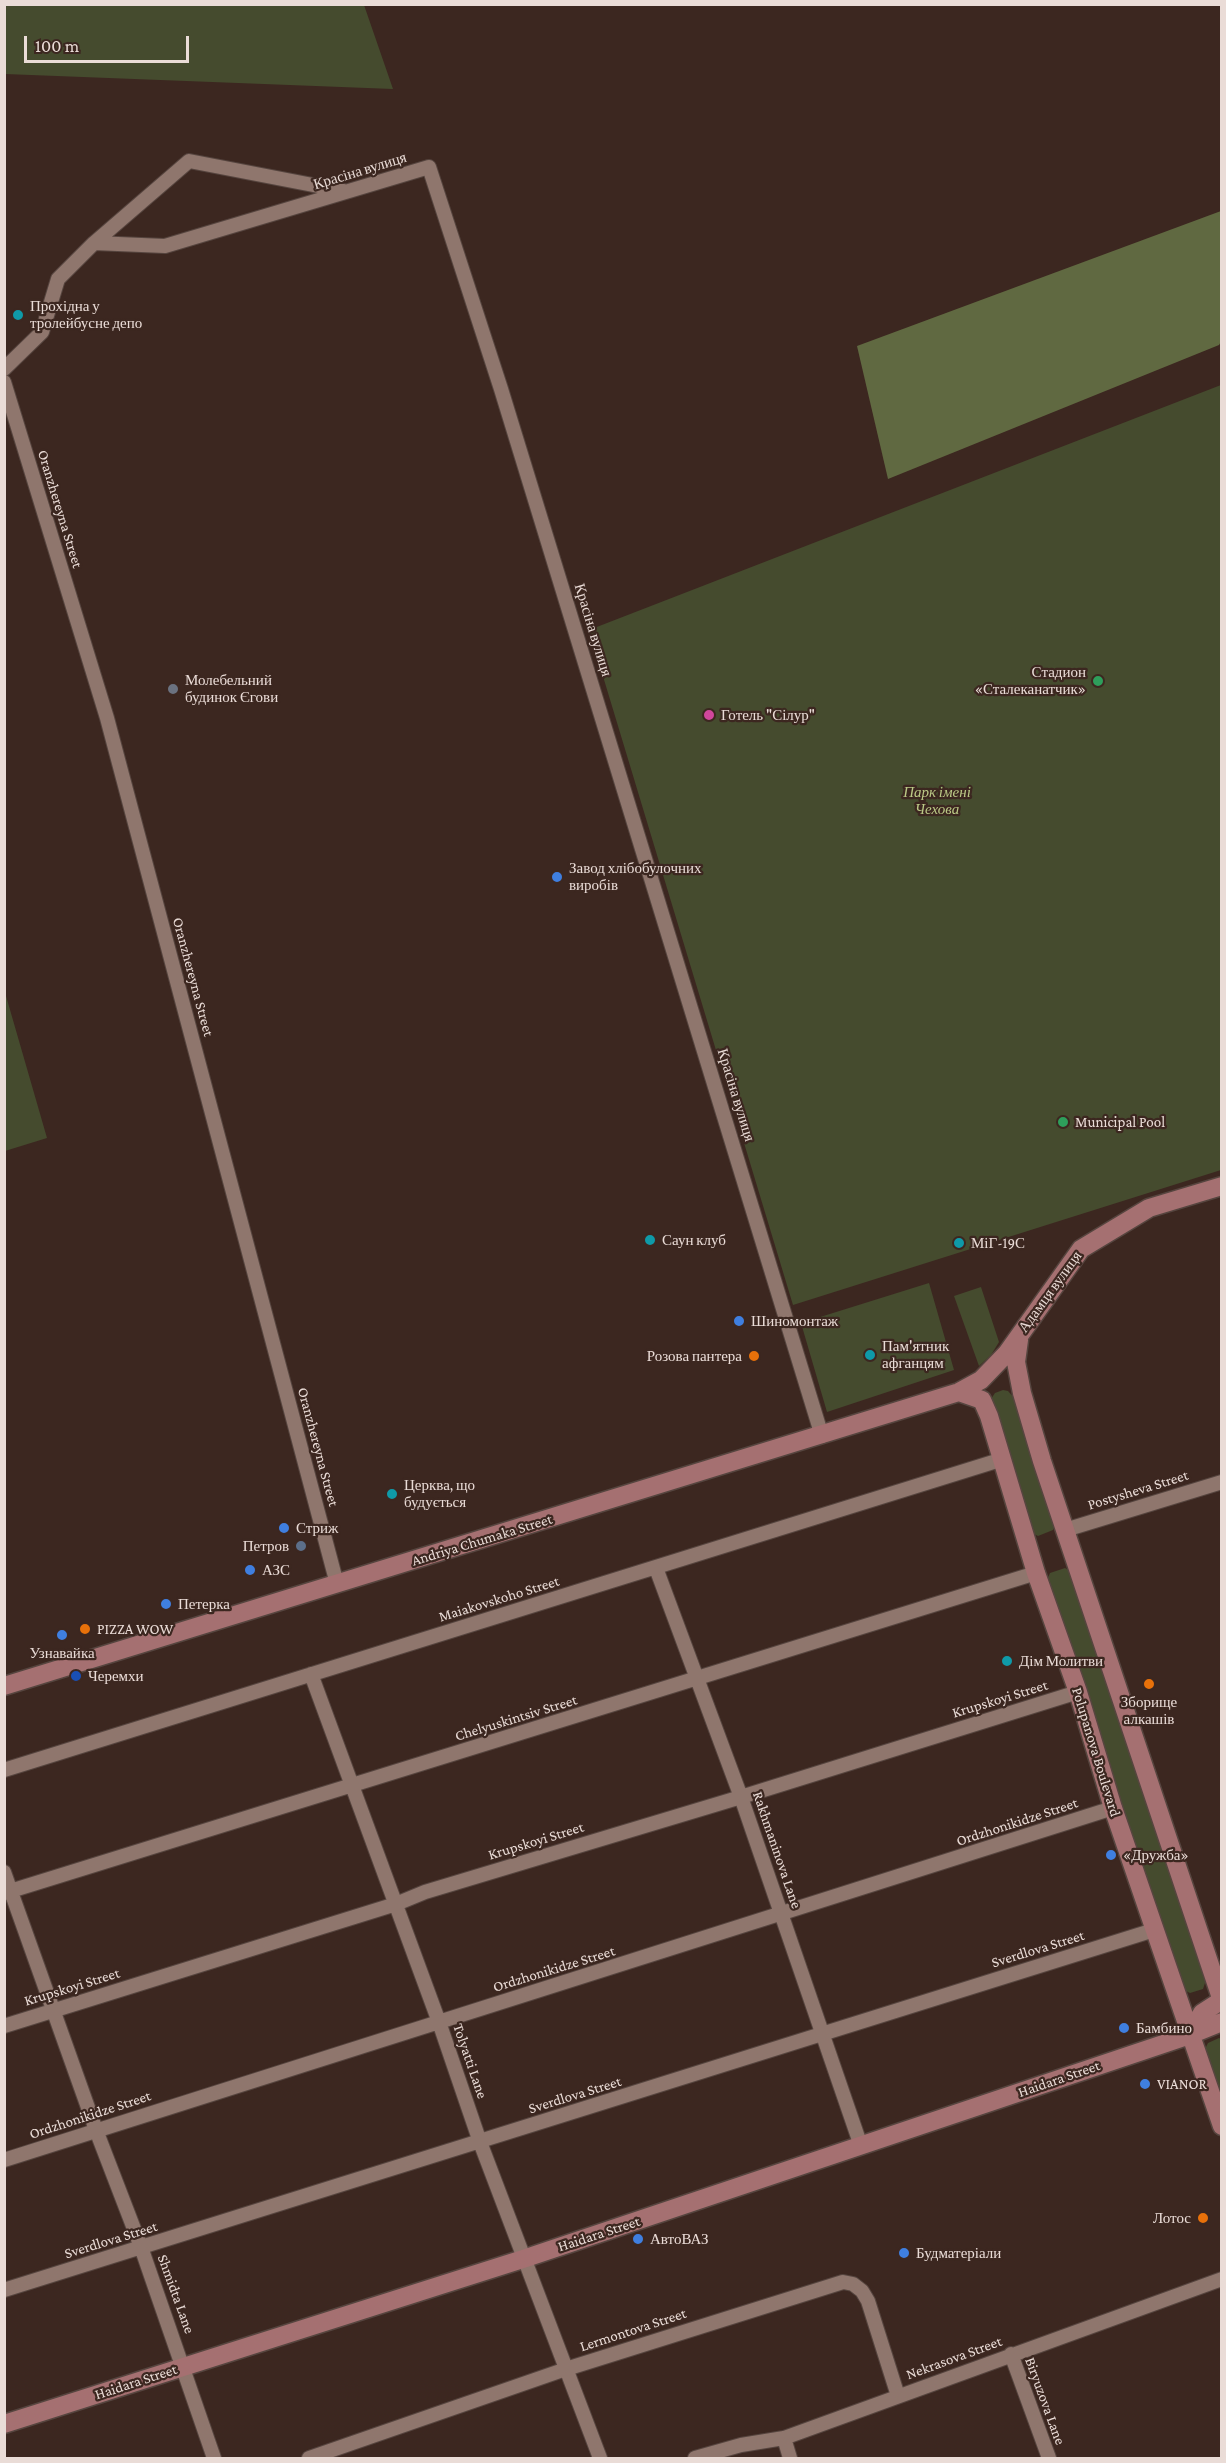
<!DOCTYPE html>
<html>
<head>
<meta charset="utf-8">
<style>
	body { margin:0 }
	#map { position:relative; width:1226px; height:2463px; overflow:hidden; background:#3c2720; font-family:"Crimson Pro",serif }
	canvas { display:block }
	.frame { position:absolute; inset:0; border:6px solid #eadcd7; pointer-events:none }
	.scale { position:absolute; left:24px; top:36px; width:165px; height:27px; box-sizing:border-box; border:3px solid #eadcd7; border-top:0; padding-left:8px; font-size:18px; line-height:21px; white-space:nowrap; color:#eadcd7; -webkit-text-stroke:4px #3c2720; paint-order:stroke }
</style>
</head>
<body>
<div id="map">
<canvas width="1226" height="2463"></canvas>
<div class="frame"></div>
<div class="scale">100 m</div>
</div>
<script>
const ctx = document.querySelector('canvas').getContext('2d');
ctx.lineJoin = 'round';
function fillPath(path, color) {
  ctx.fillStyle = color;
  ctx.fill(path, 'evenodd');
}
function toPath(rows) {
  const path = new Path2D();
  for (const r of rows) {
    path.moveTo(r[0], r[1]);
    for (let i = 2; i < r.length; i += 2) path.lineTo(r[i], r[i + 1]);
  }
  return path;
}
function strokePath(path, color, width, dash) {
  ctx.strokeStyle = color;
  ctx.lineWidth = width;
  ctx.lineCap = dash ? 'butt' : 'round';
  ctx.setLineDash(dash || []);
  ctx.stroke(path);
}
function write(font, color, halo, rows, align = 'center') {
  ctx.font = font + ' "Crimson Pro",serif';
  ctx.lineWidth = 4.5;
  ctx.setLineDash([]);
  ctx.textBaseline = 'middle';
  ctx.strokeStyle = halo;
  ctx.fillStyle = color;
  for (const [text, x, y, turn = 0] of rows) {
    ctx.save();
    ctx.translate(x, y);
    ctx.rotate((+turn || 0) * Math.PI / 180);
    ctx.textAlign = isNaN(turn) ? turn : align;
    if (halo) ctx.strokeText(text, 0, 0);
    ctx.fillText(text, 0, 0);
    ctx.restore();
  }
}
fillPath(toPath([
	[364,5,393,89,5,74,5,5],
	[1221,385,1221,1170,793,1305,589,630],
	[4,989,47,1138,5,1151,4,1151],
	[929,1283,954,1370,827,1412,801,1323],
	[981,1287,999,1342,991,1355,979,1366,954,1296],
	[1003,1390,1008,1391,1016,1400,1055,1525,1053,1530,1038,1536,1034,1534,991,1399,995,1393],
	[1065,1568,1070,1571,1206,1980,1203,1989,1190,1993,1184,1990,1047,1580,1050,1573],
	[1219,2038,1221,2039,1221,2101,1204,2051,1208,2043]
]), '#454b2e');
fillPath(toPath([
	[1221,211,1222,340,1219,345,888,479,857,346]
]), '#606941');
const street = toPath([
	[94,243,165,246,429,167,501,389,822,1436],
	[4,369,42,332,58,279,94,243,189,161,344,191],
	[4,382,107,718,337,1584],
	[1065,1530,1222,1482],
	[656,1568,741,1797,861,2146],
	[311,1674,439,2022,480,2142,600,2458],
	[4,1770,1003,1459],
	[4,1872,96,2130,141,2247,214,2458],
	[4,1893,1036,1573],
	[4,2026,396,1904,425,1892,741,1797,1078,1692],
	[4,2160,1113,1808],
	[4,2290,1154,1930],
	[1011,2354,1049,2458],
	[784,2438,790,2458],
	[309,2458,566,2369,843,2282,853,2284,862,2291,868,2301,898,2396],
	[695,2458,741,2445,784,2438,1222,2279]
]);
const secondary = toPath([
	[1019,1340,1016,1362,1022,1393,1042,1461,1222,2001],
	[959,1392,982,1400,989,1416,1036,1573,1078,1692,1113,1808,1222,2126],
	[4,1686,959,1392,981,1380,1007,1353,1081,1249,1149,1208,1222,1186],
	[1190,2035,1202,2013,1222,2000],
	[4,2424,523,2259,1190,2035,1222,2022]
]);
strokePath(street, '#56453f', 16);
strokePath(secondary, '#56453f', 21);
strokePath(street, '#8f766d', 14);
strokePath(secondary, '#a57071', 18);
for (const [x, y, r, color] of [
	[18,315,6,"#0f9aa8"],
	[1098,681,6,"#2e9e5b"],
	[173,689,6,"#6b7280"],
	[709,715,6,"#d1479c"],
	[557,877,6,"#3f7fe0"],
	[1063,1122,6,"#2e9e5b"],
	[650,1240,6,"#0f9aa8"],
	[959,1243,6,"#0f9aa8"],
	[739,1321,6,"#3f7fe0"],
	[870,1355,6,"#0f9aa8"],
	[754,1356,6,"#e8710a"],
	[392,1494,6,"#0f9aa8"],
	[284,1528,6,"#3f7fe0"],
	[301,1546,6,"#5c6f8a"],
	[250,1570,6,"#3f7fe0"],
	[166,1604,6,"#3f7fe0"],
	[85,1629,6,"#e8710a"],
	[62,1635,6,"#3f7fe0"],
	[1007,1661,6,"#0f9aa8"],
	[76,1676,6,"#1a4fb4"],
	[1149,1684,6,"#e8710a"],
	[1111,1855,6,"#3f7fe0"],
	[1124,2028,6,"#3f7fe0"],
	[1145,2084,6,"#3f7fe0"],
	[1203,2218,6,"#e8710a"],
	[638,2239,6,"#3f7fe0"],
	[904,2253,6,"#3f7fe0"]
]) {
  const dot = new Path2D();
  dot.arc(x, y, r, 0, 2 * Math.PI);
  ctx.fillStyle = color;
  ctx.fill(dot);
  strokePath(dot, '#3c2720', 2);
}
write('15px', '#eadcd7', '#3c2720', [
	["Красіна вулиця",360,171,-17],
	["Oranzhereyna Street",60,509,73],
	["Красіна вулиця",593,630,73],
	["Oranzhereyna Street",193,977,75],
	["Красіна вулиця",736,1095,73],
	["Адамця вулиця",1050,1292,-54],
	["Oranzhereyna Street",318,1447,75],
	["Postysheva Street",1138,1490,-17],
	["Andriya Chumaka Street",482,1540,-17],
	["Maiakovskoho Street",499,1599,-17],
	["Krupskoyi Street",1000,1699,-17],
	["Chelyuskintsiv Street",516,1718,-17],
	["Polupanova Boulevard",1096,1752,73],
	["Ordzhonikidze Street",1017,1822,-18],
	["Krupskoyi Street",536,1841,-17],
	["Rakhmaninova Lane",777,1850,71],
	["Sverdlova Street",1038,1949,-17],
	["Ordzhonikidze Street",554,1969,-17],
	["Krupskoyi Street",72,1987,-17],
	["Tolyatti Lane",470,2061,71],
	["Haidara Street",1059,2079,-19],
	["Sverdlova Street",575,2095,-17],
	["Ordzhonikidze Street",90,2115,-18],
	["Haidara Street",599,2234,-18],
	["Sverdlova Street",111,2240,-17],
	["Shmidta Lane",176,2294,70],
	["Lermontova Street",633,2330,-18],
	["Nekrasova Street",954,2358,-20],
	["Haidara Street",136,2382,-18],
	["Biryuzova Lane",1045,2401,70]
]);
write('15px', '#eadcd7', '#3c2720', [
	["Прохідна у",30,306],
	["тролейбусне депо",30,323],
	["Стадион",1086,672,"right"],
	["«Сталеканатчик»",1086,689,"right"],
	["Молебельний",185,680],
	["будинок Єгови",185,697],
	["Готель \"Сілур\"",721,715],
	["Завод хлібобулочних",569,868],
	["виробів",569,885],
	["Municipal Pool",1075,1122],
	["Саун клуб",662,1240],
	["МіГ-19С",971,1243],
	["Шиномонтаж",751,1321],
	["Пам'ятник",882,1346],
	["афганцям",882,1363],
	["Розова пантера",742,1356,"right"],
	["Церква, що",404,1485],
	["будується",404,1502],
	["Стриж",296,1528],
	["Петров",289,1546,"right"],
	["АЗС",262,1570],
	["Петерка",178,1604],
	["PIZZA WOW",97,1629],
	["Узнавайка",62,1653,"center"],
	["Дім Молитви",1019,1661],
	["Черемхи",88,1676],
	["Зборище",1149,1702,"center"],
	["алкашів",1149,1719,"center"],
	["«Дружба»",1123,1855],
	["Бамбино",1136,2028],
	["VIANOR",1157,2084],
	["Лотос",1191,2218,"right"],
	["АвтоВАЗ",650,2239],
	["Будматеріали",916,2253]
], 'left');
write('italic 15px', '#bbc986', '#3c2720', [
	["Парк імені",937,792],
	["Чехова",937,809]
]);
</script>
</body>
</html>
